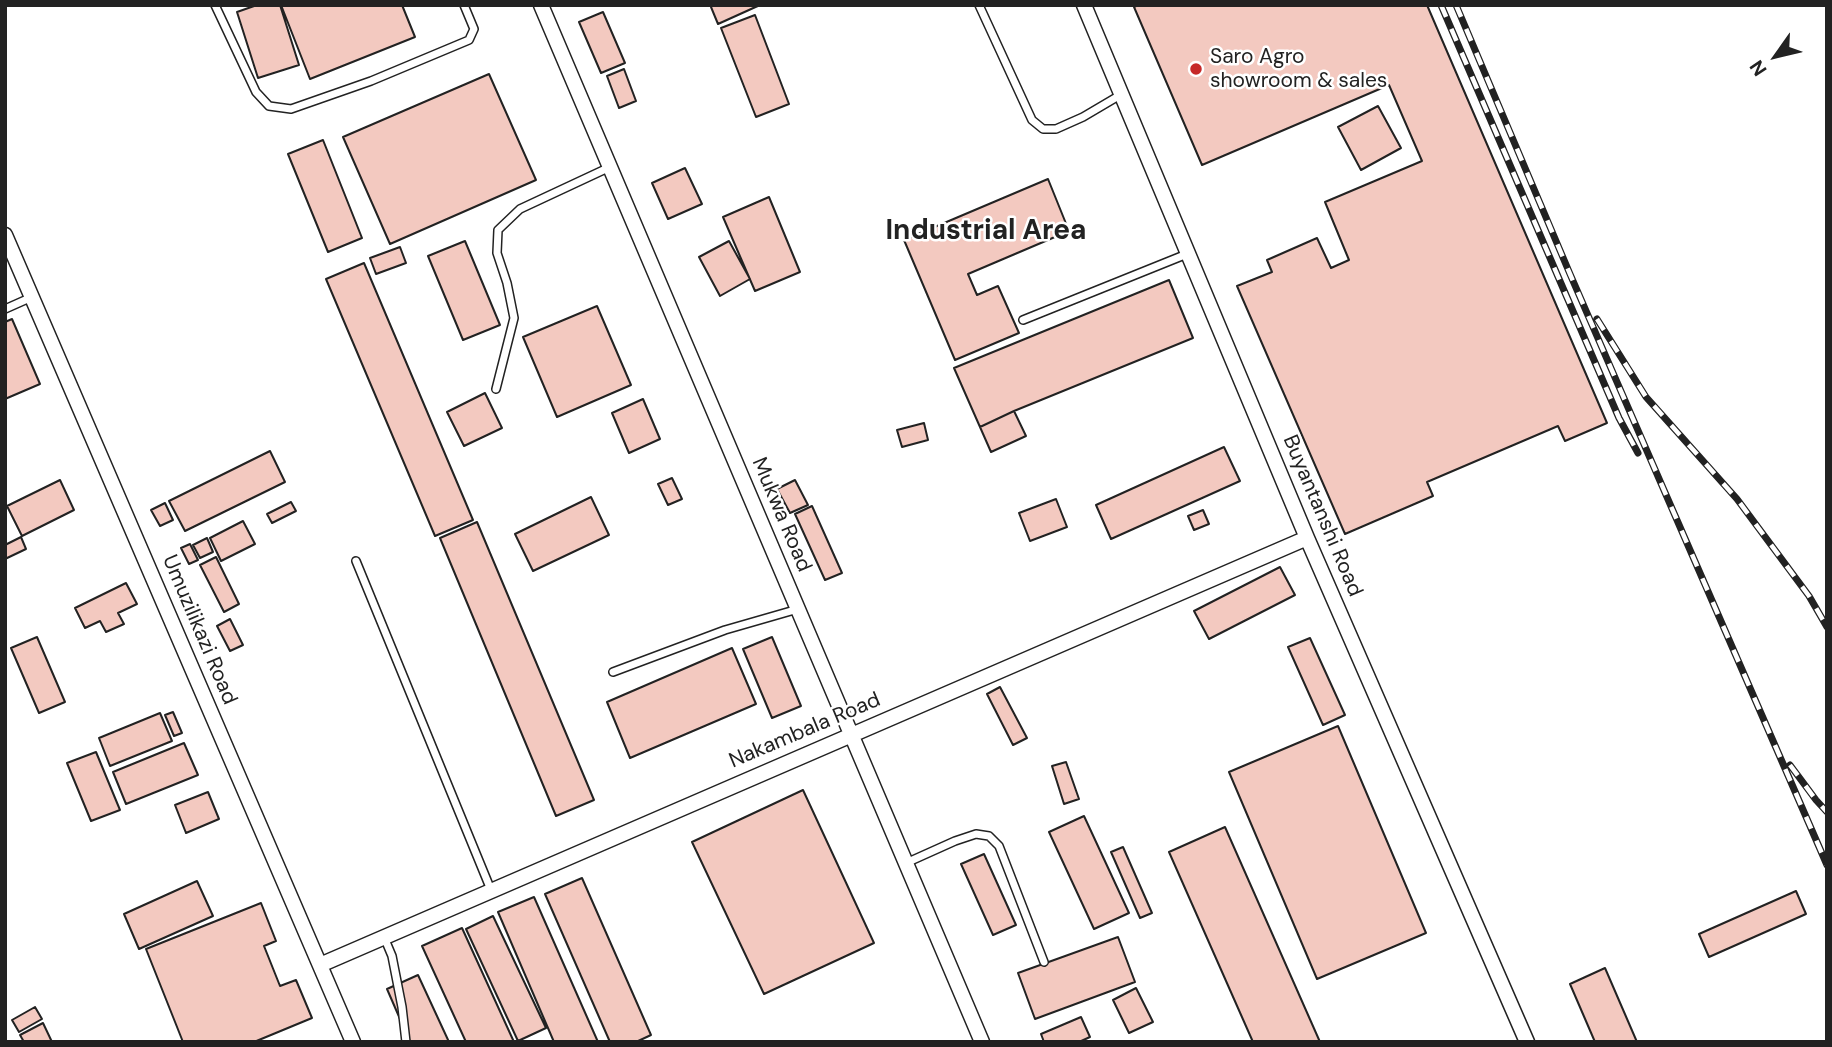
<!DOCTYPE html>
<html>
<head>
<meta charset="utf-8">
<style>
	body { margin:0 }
	#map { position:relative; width:1832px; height:1047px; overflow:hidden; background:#fff; font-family:"DM Sans",sans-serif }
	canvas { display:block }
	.frame { position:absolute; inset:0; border:7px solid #222; pointer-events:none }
	.north { position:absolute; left:1741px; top:21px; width:70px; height:70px; -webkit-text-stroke:5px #fff; paint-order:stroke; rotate:236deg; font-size:19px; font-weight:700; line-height:28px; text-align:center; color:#222 }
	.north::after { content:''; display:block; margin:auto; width:24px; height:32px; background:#222; clip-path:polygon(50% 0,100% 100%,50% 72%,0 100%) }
</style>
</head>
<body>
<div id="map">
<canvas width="1832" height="1047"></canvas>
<div class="frame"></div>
<div class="north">N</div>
</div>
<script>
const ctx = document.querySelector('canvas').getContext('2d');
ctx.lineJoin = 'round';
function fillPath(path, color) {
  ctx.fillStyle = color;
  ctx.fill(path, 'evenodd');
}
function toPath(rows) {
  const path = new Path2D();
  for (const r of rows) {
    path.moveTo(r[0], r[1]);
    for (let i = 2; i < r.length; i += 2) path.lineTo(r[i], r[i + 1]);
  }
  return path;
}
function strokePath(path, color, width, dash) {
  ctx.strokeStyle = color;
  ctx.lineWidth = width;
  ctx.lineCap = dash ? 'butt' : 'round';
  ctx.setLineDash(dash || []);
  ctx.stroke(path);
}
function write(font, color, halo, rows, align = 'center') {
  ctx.font = font + ' "DM Sans",sans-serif';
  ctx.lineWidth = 5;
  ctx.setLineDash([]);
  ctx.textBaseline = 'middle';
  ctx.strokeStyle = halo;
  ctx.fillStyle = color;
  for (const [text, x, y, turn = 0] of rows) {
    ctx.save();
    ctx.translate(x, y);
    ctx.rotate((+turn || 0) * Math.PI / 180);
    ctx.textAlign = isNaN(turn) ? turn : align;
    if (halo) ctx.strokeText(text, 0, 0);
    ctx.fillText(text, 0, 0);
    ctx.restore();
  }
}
const building = toPath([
	[257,5,280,5,299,65,258,78,237,12,257,5],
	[281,5,402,5,415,37,310,79,281,5],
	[714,5,760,5,718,24,711,7,714,5],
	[1138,5,1427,5,1607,423,1565,441,1558,426,1427,482,1433,496,1345,534,1237,286,1272,272,1267,260,1317,238,1331,268,1349,260,1325,202,1422,161,1389,85,1202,165,1134,7,1138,5],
	[603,12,625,63,601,73,579,22,603,12],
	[755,15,789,104,756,117,721,28,755,15],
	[624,69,636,101,619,108,607,76,624,69],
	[489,74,536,180,390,244,343,137,489,74],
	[1378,106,1401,148,1361,170,1338,127,1378,106],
	[323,140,362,238,328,252,288,154,323,140],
	[685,168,702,204,668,219,652,183,685,168],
	[1048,179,1069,231,968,274,977,295,998,286,1019,333,955,360,904,240,1048,179],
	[769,197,800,272,755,291,723,217,769,197],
	[465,241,500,325,463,340,428,256,465,241],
	[729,241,750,279,720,296,699,257,729,241],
	[400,247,406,263,376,274,370,258,400,247],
	[364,263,473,520,435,536,326,279,364,263],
	[1169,280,1193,338,1014,411,980,427,954,368,1169,280],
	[597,306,631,385,557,417,523,337,597,306],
	[12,319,40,384,5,399,5,322,12,319],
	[485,393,502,428,464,446,447,412,485,393],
	[643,399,660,439,629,453,612,413,643,399],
	[1014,411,1026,436,991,452,980,427,1014,411],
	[924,423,928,440,902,447,897,430,924,423],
	[1224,447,1240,481,1111,539,1096,505,1224,447],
	[270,451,285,482,185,531,169,501,270,451],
	[672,478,682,499,668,505,658,484,672,478],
	[60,480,74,510,22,536,7,506,60,480],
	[795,480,808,505,790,513,777,489,795,480],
	[591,497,609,535,533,571,515,534,591,497],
	[1056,499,1067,527,1030,541,1019,513,1056,499],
	[291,502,296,511,272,523,267,514,291,502],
	[165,503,173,520,160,526,151,510,165,503],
	[812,506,842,573,825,580,795,514,812,506],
	[1203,510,1209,524,1194,530,1188,516,1203,510],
	[243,521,255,544,221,561,210,538,243,521],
	[477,522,594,800,556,816,440,538,477,522],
	[21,537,26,549,5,559,5,545,21,537],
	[207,538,213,552,200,558,193,545,207,538],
	[190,544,198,560,189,564,181,548,190,544],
	[216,557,239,604,224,612,200,565,216,557],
	[1280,567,1295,595,1209,639,1194,611,1280,567],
	[126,583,137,604,118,613,124,624,106,632,100,621,85,628,75,608,126,583],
	[230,619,243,645,230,651,217,626,230,619],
	[37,637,65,702,39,713,11,648,37,637],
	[772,637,801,706,772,718,743,649,772,637],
	[1310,638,1345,715,1323,725,1288,647,1310,638],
	[732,648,756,704,630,758,607,702,732,648],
	[1000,687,1027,738,1013,745,987,694,1000,687],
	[173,712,182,733,174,736,165,715,173,712],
	[160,713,172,741,110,766,99,738,160,713],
	[1338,726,1426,933,1317,979,1229,772,1338,726],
	[184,743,198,775,126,804,113,772,184,743],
	[96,752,120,810,91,821,67,763,96,752],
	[1066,762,1079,799,1064,804,1052,766,1066,762],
	[803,790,874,943,764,994,692,842,803,790],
	[208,792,219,819,186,833,175,805,208,792],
	[1084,816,1129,913,1094,929,1049,832,1084,816],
	[1225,827,1320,1042,1253,1042,1169,852,1225,827],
	[1123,847,1152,913,1140,918,1111,852,1123,847],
	[984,854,1016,925,993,935,961,864,984,854],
	[582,878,651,1035,636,1042,610,1042,545,894,582,878],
	[197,881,213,916,139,949,124,914,197,881],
	[1796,891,1806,914,1709,957,1699,934,1796,891],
	[534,897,598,1042,554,1042,498,912,534,897],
	[261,903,276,941,264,946,280,986,296,980,312,1018,254,1042,183,1042,146,949,261,903],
	[493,916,546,1028,518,1041,466,929,493,916],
	[462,928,514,1042,466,1042,422,946,462,928],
	[1118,937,1135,982,1035,1019,1018,973,1118,937],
	[1605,968,1637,1042,1595,1042,1570,984,1605,968],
	[418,975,449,1042,410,1042,387,989,418,975],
	[1136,988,1153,1022,1129,1033,1113,1000,1136,988],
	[35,1007,42,1019,19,1032,12,1020,35,1007],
	[1081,1017,1090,1037,1079,1042,1044,1042,1041,1034,1081,1017],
	[43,1023,52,1042,24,1042,20,1035,43,1023]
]);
fillPath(building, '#f3c9c0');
strokePath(building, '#222', 2);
const service = toPath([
	[215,5,256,92,269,106,291,109,371,81,469,40,474,29,464,5],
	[979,5,1032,120,1043,129,1056,129,1083,117,1122,94],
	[5,309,32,297],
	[1023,320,1187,254],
	[496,389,514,318,507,283,497,253,498,230,520,209,610,167],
	[356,561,491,890],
	[613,672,725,630,798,609],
	[906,863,955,841,976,834,989,836,999,846,1044,962],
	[384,937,392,956,402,1007,406,1042]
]);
const minor = toPath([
	[541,5,982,1042],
	[1084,5,1307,538,1527,1042],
	[5,235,353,1042],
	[320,965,1307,538]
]);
strokePath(service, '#222', 10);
strokePath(minor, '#222', 17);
strokePath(service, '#fff', 7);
strokePath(minor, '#fff', 14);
const rail = toPath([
	[1441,5,1619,418,1638,453],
	[1456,5,1570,274,1827,865],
	[1597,319,1646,397,1737,499,1809,596,1827,627],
	[1790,765,1816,800,1827,812]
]);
strokePath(rail, '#222', 7);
strokePath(rail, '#fff', 4.5, [13]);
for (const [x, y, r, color] of [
	[1196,69,7,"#c62828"]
]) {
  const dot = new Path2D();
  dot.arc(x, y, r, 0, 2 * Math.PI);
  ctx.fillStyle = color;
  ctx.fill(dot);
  strokePath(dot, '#fff', 2.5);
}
write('21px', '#222', '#fff', [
	["Saro Agro",1210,57],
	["showroom & sales",1210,81]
], 'left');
write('21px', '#222', '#fff', [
	["Mukwa Road",781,515,67],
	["Buyantanshi Road",1322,516,67],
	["Umuzilikazi Road",199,630,67],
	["Nakambala Road",805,731,-23]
]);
write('bold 28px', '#222', '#fff', [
	["Industrial Area",986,232]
]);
</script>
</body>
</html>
